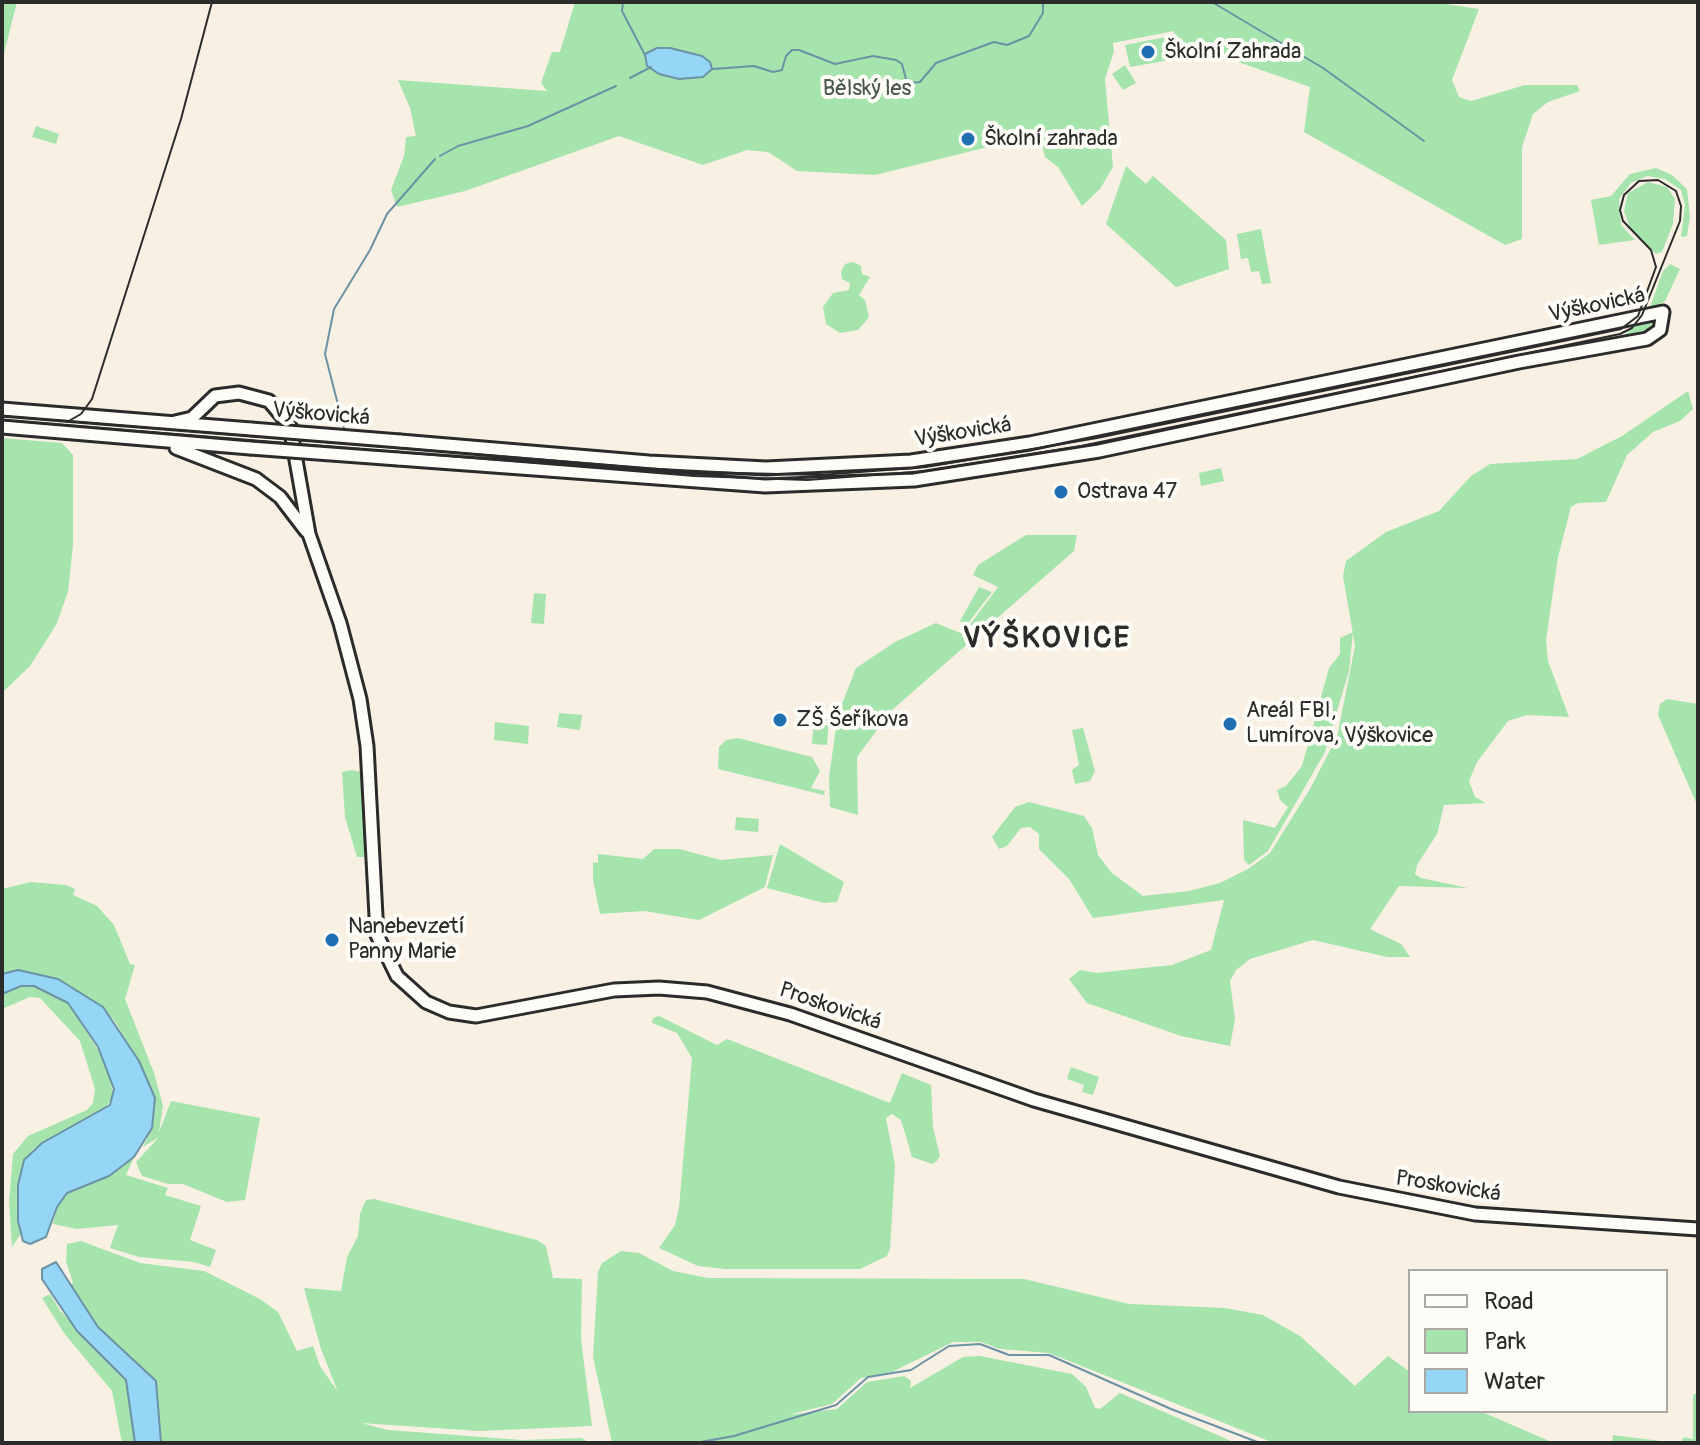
<!DOCTYPE html>
<html>
<head>
<meta charset="utf-8">
<style>
	body { margin:0 }
	#map { position:relative; width:1700px; height:1445px; overflow:hidden; background:#f9f0e4; font-family:Pangolin,sans-serif }
	canvas { display:block }
	.frame { position:absolute; inset:0; border:4px solid #2b2b2b; pointer-events:none }
	.legend { position:absolute; left:1408px; top:1269px; width:260px; height:144px; box-sizing:border-box; background:#fdfcf7; border:2px solid #a9a8a5; margin:0; padding:10px 14px; list-style:none; font-size:24px; color:#2b2b2b }
	.legend li { display:flex; align-items:center; gap:16px; height:40px }
	.legend b { width:40px; border:2px solid #a9a8a5 }
</style>
</head>
<body>
<div id="map">
<canvas width="1700" height="1445"></canvas>
<div class="frame"></div>
<ul class="legend">
<li><b style="height:10px;background:#fdfcf7"></b>Road</li>
<li><b style="height:22px;background:#a5e4ac"></b>Park</li>
<li><b style="height:22px;background:#95d6f7"></b>Water</li>
</ul>
</div>
<script>
const ctx = document.querySelector('canvas').getContext('2d');
ctx.lineJoin = 'round';
function fillPath(path, color) {
  ctx.fillStyle = color;
  ctx.fill(path, 'evenodd');
}
function toPath(rows) {
  const path = new Path2D();
  for (const r of rows) {
    path.moveTo(r[0], r[1]);
    for (let i = 2; i < r.length; i += 2) path.lineTo(r[i], r[i + 1]);
  }
  return path;
}
function strokePath(path, color, width, dash) {
  ctx.strokeStyle = color;
  ctx.lineWidth = width;
  ctx.lineCap = dash ? 'butt' : 'round';
  ctx.setLineDash(dash || []);
  ctx.stroke(path);
}
function write(font, color, halo, rows, align = 'center') {
  ctx.font = font + ' Pangolin,sans-serif';
  ctx.lineWidth = 8;
  ctx.setLineDash([]);
  ctx.textBaseline = 'middle';
  ctx.strokeStyle = halo;
  ctx.fillStyle = color;
  for (const [text, x, y, turn = 0] of rows) {
    ctx.save();
    ctx.translate(x, y);
    ctx.rotate((+turn || 0) * Math.PI / 180);
    ctx.textAlign = isNaN(turn) ? turn : align;
    if (halo) ctx.strokeText(text, 0, 0);
    ctx.fillText(text, 0, 0);
    ctx.restore();
  }
}
fillPath(toPath([
	[2,2,17,2,2,61],
	[575,2,1433,2,1479,9,1452,80,1459,97,1471,101,1525,85,1577,85,1580,91,1548,102,1533,114,1522,147,1522,239,1505,245,1304,132,1310,87,1175,40,1174,31,1113,43,1114,51,1105,79,1113,167,1100,189,1082,206,1058,167,1045,157,1040,138,1000,144,875,175,797,171,768,152,747,150,703,165,619,136,465,191,397,207,391,190,404,156,406,137,416,136,410,108,398,80,547,91,541,83,552,52,560,52],
	[1166,37,1170,60,1130,67,1125,45],
	[1125,65,1136,83,1123,90,1112,74],
	[36,126,59,134,56,144,32,137],
	[1126,166,1146,184,1153,176,1226,240,1229,269,1176,287,1106,224],
	[1656,168,1672,175,1687,189,1690,217,1687,236,1681,237,1685,205,1681,190,1665,179,1647,176,1631,183,1619,199,1621,225,1635,240,1599,245,1591,200,1611,196,1630,174],
	[1648,182,1667,187,1675,199,1673,224,1662,252,1656,254,1630,228,1624,211,1628,193],
	[1261,229,1271,283,1262,284,1259,271,1251,272,1248,258,1241,259,1237,234],
	[853,262,861,266,862,274,870,277,859,295,865,300,869,317,858,330,840,333,826,324,823,307,833,293,849,290,850,283,842,279,841,272,845,264],
	[1670,264,1680,269,1665,301,1649,310,1663,271],
	[1651,320,1653,326,1640,334,1569,349,1624,335,1642,321],
	[1688,391,1693,409,1680,421,1653,432,1627,455,1606,502,1578,503,1571,507,1558,557,1546,640,1548,661,1569,717,1527,715,1508,721,1477,762,1469,781,1475,797,1486,803,1444,805,1437,834,1417,865,1415,874,1421,878,1468,888,1399,886,1370,929,1401,944,1410,957,1387,957,1313,940,1250,959,1236,970,1230,981,1235,1019,1230,1046,1181,1036,1087,1003,1069,979,1080,970,1096,973,1172,965,1211,950,1224,900,1093,918,1069,879,1039,849,1039,834,1030,827,1021,828,1007,846,999,849,992,837,1015,807,1029,802,1084,816,1092,828,1098,855,1112,873,1143,896,1189,891,1220,883,1248,869,1270,853,1310,789,1337,737,1355,646,1343,576,1346,561,1386,532,1439,511,1471,476,1490,464,1577,459,1622,436],
	[2,438,62,443,73,455,73,545,68,592,56,625,30,666,2,693],
	[1221,468,1224,481,1201,486,1199,473],
	[1026,535,1077,535,1074,551,892,710,857,757,858,815,830,807,829,777,838,714,856,668,895,642,936,623,963,634,998,587,973,575,978,565],
	[979,587,992,592,966,626,960,621],
	[534,593,546,594,544,624,531,623],
	[1353,632,1349,671,1325,752,1268,851,1249,865,1244,860,1243,820,1275,828,1288,807,1280,800,1277,790,1286,786,1302,766,1329,668,1340,654,1340,638],
	[1667,699,1698,704,1698,807,1658,715,1660,704],
	[559,713,582,715,580,730,557,727],
	[814,718,829,719,827,745,812,744],
	[495,722,529,726,528,744,494,740],
	[1083,728,1095,771,1090,781,1075,784,1072,770,1079,765,1072,730],
	[738,738,812,757,820,771,811,788,825,791,824,795,718,769,719,747,726,740],
	[352,770,361,772,364,788,364,857,357,857,345,817,342,772],
	[736,817,759,819,758,832,735,830],
	[780,844,844,882,837,902,824,903,767,888],
	[654,849,679,849,721,860,773,855,765,887,699,920,644,911,600,914,593,880,593,862,598,863,598,854,643,859],
	[31,882,66,885,75,889,73,895,97,906,114,925,130,964,135,965,125,999,154,1073,163,1106,159,1132,171,1101,260,1118,245,1200,227,1202,183,1184,168,1184,142,1176,136,1162,159,1137,143,1147,152,1128,155,1099,139,1061,115,1022,103,1007,11,971,2,974,2,889],
	[21,986,43,988,68,1003,105,1061,114,1096,103,1111,33,1149,21,1170,20,1235,12,1247,9,1202,13,1154,28,1136,87,1110,93,1103,95,1089,80,1041,40,998,30,997,2,1009,2,994],
	[659,1016,717,1045,727,1039,890,1103,902,1073,931,1085,933,1127,940,1156,937,1161,932,1164,912,1157,901,1120,892,1114,886,1118,895,1165,890,1249,887,1256,860,1269,725,1269,698,1266,659,1248,675,1225,679,1208,692,1058,677,1033,652,1023,653,1018],
	[1071,1067,1099,1077,1093,1095,1082,1092,1084,1085,1067,1079],
	[134,1157,126,1175,168,1188,165,1195,201,1206,190,1240,216,1250,210,1267,194,1262,139,1257,110,1248,118,1225,77,1229,53,1224,57,1207,67,1193,109,1176],
	[374,1199,537,1240,546,1246,553,1278,582,1279,581,1339,592,1426,479,1431,361,1423,388,1430,522,1440,582,1438,589,1443,161,1443,156,1381,108,1339,79,1300,70,1285,73,1283,66,1261,67,1244,81,1241,140,1263,204,1271,260,1299,278,1312,297,1351,313,1346,320,1366,338,1392,321,1349,304,1288,341,1291,347,1257,358,1236,360,1214,366,1200],
	[621,1251,639,1253,673,1271,708,1278,1024,1279,1129,1304,1225,1308,1263,1315,1300,1336,1355,1386,1388,1356,1410,1372,1410,1411,1480,1411,1554,1443,1274,1443,1049,1353,1000,1349,981,1342,953,1342,892,1372,861,1378,832,1404,788,1415,837,1409,867,1382,904,1376,911,1381,910,1388,963,1357,980,1356,1072,1374,1086,1387,1095,1408,1100,1409,1120,1393,1236,1443,612,1443,593,1357,598,1272,602,1263],
	[50,1294,61,1312,126,1380,135,1443,122,1443,112,1391,64,1333,42,1298],
	[1698,1392,1698,1443,1680,1443,1684,1437,1693,1439,1693,1395],
	[1613,1435,1677,1443,1612,1443]
]), '#a5e4ac');
const water = toPath([
	[670,48,702,56,710,62,712,69,703,77,679,79,659,74,647,66,645,54,657,48,670,48],
	[18,970,58,979,103,1007,139,1061,155,1098,152,1128,134,1157,109,1176,67,1193,57,1207,46,1237,30,1244,23,1241,18,1221,18,1185,24,1160,42,1143,110,1105,114,1089,98,1047,68,1003,34,986,21,986,2,994,2,974,18,970],
	[56,1262,98,1327,156,1381,161,1443,135,1443,126,1380,77,1331,42,1279,42,1269,56,1262]
]);
fillPath(water, '#95d6f7');
strokePath(water, '#6b92a5', 2);
strokePath(toPath([
	[623,2,622,11,645,55],
	[1212,2,1323,68,1424,141],
	[713,69,754,66,773,72,782,70,786,56,792,50,799,50,835,64,873,56,896,60,902,64,907,83,920,82,936,63,994,42,1007,45,1029,36,1043,13,1043,2],
	[630,78,651,67],
	[440,156,458,146,528,126,616,86],
	[344,428,325,354,334,309,370,250,387,214,435,159],
	[695,1443,734,1436,836,1405,868,1377,911,1370,949,1346,980,1344,1009,1355,1049,1355,1171,1409,1260,1443]
]), '#6b92a5', 2);
const secondary = toPath([
	[2,409,251,429],
	[175,422,192,418,215,396,239,393,269,401,290,426,309,534,340,623,360,699,367,746,377,935,397,976,426,1002,449,1012,476,1016,614,990,659,988,707,992,790,1014,1034,1100,1339,1187,1475,1214,1698,1229],
	[2,427,250,448],
	[176,448,256,479,280,497,306,531],
	[398,459,765,486,914,480,1099,451,1519,362,1647,339,1660,330,1663,312,1030,443,911,461,766,468,649,462,400,441]
]);
strokePath(secondary, '#2b2b2b', 17);
strokePath(secondary, '#fdfcf7', 11);
strokePath(toPath([
	[2,416,696,472,820,475,926,467,1097,438,1621,329,1638,316,1656,267,1651,250,1623,221,1620,210,1624,195,1639,181,1658,180,1676,191,1681,206,1680,221,1642,315,1632,328,1620,334,1081,446,926,471,807,480,695,476,2,420],
	[67,422,81,414,92,399,181,119,212,2]
]), '#2b2b2b', 2);
const secondaryBridge = toPath([
	[251,429,400,441],
	[250,448,398,459]
]);
strokePath(secondaryBridge, '#2b2b2b', 17, []);
strokePath(secondaryBridge, '#fdfcf7', 11);
for (const [x, y, r, color] of [
	[1148,52,8,"#1f6fb2"],
	[968,139,8,"#1f6fb2"],
	[1061,492,8,"#1f6fb2"],
	[780,720,8,"#1f6fb2"],
	[1230,724,8,"#1f6fb2"],
	[332,940,8,"#1f6fb2"]
]) {
  const dot = new Path2D();
  dot.arc(x, y, r, 0, 2 * Math.PI);
  ctx.fillStyle = color;
  ctx.fill(dot);
  strokePath(dot, '#fdfcf7', 3);
}
write('22px', '#2b2b2b', '#fdfcf7', [
	["Školní Zahrada",1164,52],
	["Školní zahrada",984,139],
	["Ostrava 47",1077,492],
	["Areál FBI,",1246,711],
	["Lumírova, Výškovice",1246,736],
	["ZŠ Šeříkova",796,720],
	["Nanebevzetí",348,927],
	["Panny Marie",348,952]
], 'left');
write('22px', '#4a594b', '#fdfcf7', [
	["Bělský les",867,89]
]);
write('22px', '#2b2b2b', '#fdfcf7', [
	["Výškovická",1597,306,-12],
	["Výškovická",321,415,5],
	["Výškovická",963,433,-9],
	["Proskovická",830,1007,19],
	["Proskovická",1448,1187,9]
]);
ctx.letterSpacing = '2px';
write('bold 30px', '#2b2b2b', '#fdfcf7', [
	["VÝŠKOVICE",1047,639]
]);
ctx.letterSpacing = '0px';
</script>
</body>
</html>
